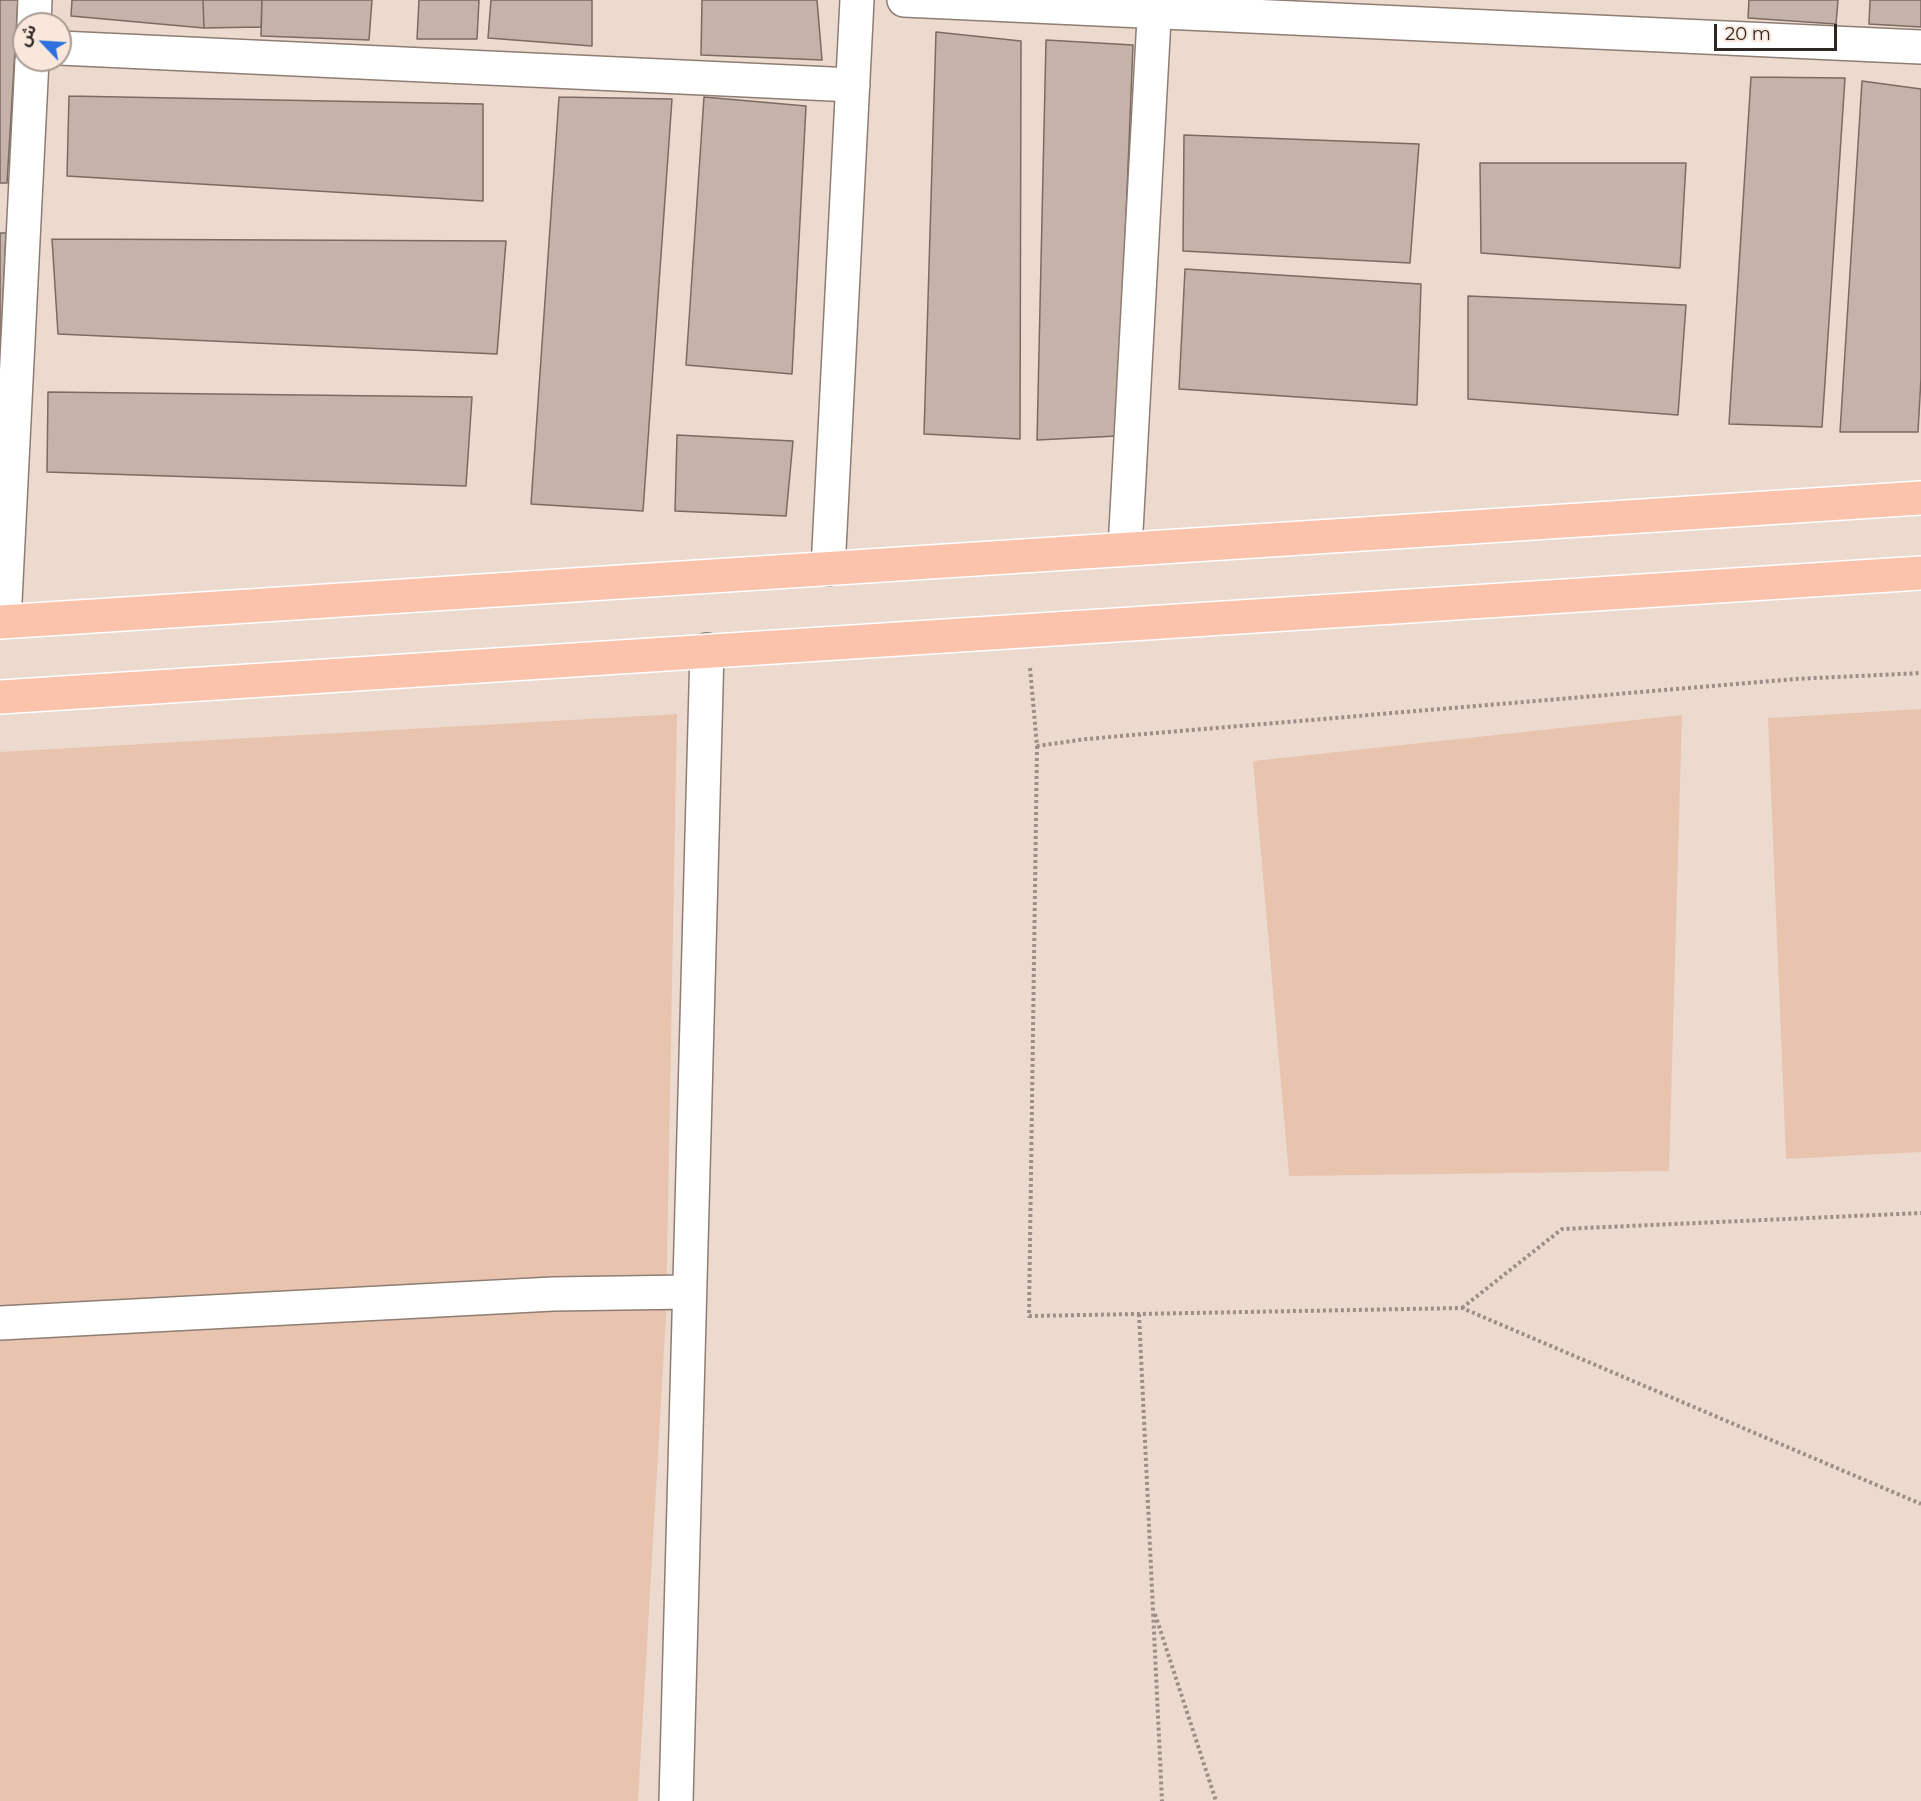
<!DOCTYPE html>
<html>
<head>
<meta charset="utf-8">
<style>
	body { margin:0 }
	#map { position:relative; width:1921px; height:1801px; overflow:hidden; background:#eddacf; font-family:Montserrat,"Noto Sans Arabic",sans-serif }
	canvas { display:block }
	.north { position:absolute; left:12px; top:12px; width:60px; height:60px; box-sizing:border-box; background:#fae7dc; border:2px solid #a99b92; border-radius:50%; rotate:295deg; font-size:16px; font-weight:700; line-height:24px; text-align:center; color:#2f2824 }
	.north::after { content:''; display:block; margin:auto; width:21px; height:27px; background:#2e70dd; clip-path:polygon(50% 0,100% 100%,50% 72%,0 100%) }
	.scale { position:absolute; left:1714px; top:24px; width:123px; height:27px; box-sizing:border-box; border:3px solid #2f2824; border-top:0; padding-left:8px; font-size:18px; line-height:21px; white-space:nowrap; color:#2f2824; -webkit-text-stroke:4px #fae7dc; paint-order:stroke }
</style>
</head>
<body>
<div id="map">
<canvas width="1921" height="1801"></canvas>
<div class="north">ش</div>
<div class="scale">20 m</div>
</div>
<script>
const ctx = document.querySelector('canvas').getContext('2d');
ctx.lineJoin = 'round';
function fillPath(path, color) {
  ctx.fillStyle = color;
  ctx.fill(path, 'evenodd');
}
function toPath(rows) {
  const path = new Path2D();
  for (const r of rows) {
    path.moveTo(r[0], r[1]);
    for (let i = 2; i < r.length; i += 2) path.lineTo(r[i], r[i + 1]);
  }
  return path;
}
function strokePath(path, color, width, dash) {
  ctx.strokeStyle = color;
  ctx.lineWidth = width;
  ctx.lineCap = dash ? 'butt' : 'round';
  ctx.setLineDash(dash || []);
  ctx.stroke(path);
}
fillPath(toPath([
	[1921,709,1921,1152,1786,1159,1768,718],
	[677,714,666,1316,638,1801,0,1801,0,752],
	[1682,715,1669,1171,1289,1176,1253,761]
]), '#e8c4af');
const building = toPath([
	[0,0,18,0,7,183,0,183,0,0],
	[72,0,203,0,204,28,71,16,72,0],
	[203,0,262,0,261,27,204,28,203,0],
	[262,0,372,0,369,40,261,36,262,0],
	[419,0,479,0,477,39,417,39,419,0],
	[491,0,592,0,592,46,488,38,491,0],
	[702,0,817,0,822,60,701,55,702,0],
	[1749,0,1838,0,1836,24,1748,18,1749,0],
	[1870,0,1921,0,1921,27,1869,24,1870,0],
	[936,32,1021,41,1020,439,924,434,936,32],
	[1046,40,1133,45,1117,436,1037,440,1046,40],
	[1751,77,1845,78,1822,427,1729,424,1751,77],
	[1862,81,1921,89,1921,378,1918,432,1840,432,1862,81],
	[69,96,483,104,483,201,67,176,69,96],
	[559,97,672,99,643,511,531,504,559,97],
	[704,97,806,106,792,374,686,365,704,97],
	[1184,135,1419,144,1410,263,1183,251,1184,135],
	[1480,163,1686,163,1680,268,1481,253,1480,163],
	[0,233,6,233,0,372,0,233],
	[52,239,506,241,497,354,58,334,52,239],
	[1185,269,1421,284,1417,405,1179,389,1185,269],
	[1468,296,1686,305,1678,415,1468,399,1468,296],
	[48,392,472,397,466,486,47,472,48,392],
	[677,435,793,441,786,516,675,511,677,435]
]);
fillPath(building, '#c5b3a9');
strokePath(building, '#7b6a61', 1.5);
const minor = toPath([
	[904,0,1921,47],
	[34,24,35,0],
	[60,48,853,85],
	[1125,549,1155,0],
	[828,569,857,0],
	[4,621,32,60],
	[0,1323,553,1294,689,1292],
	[676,1801,707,650]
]);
const major = toPath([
	[0,622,1921,498],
	[0,697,1921,573]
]);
strokePath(minor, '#8e7d73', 36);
strokePath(major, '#fff', 36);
strokePath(toPath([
	[1030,668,1037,746,1086,739,1795,679,1921,673],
	[1037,746,1029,1316,1462,1308,1921,1504],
	[1462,1308,1562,1229,1921,1213],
	[1139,1314,1162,1801],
	[1155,1614,1216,1801]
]), '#9c8e86', 4, [3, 3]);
strokePath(minor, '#fff', 33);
strokePath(major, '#fcc3ac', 33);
</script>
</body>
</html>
